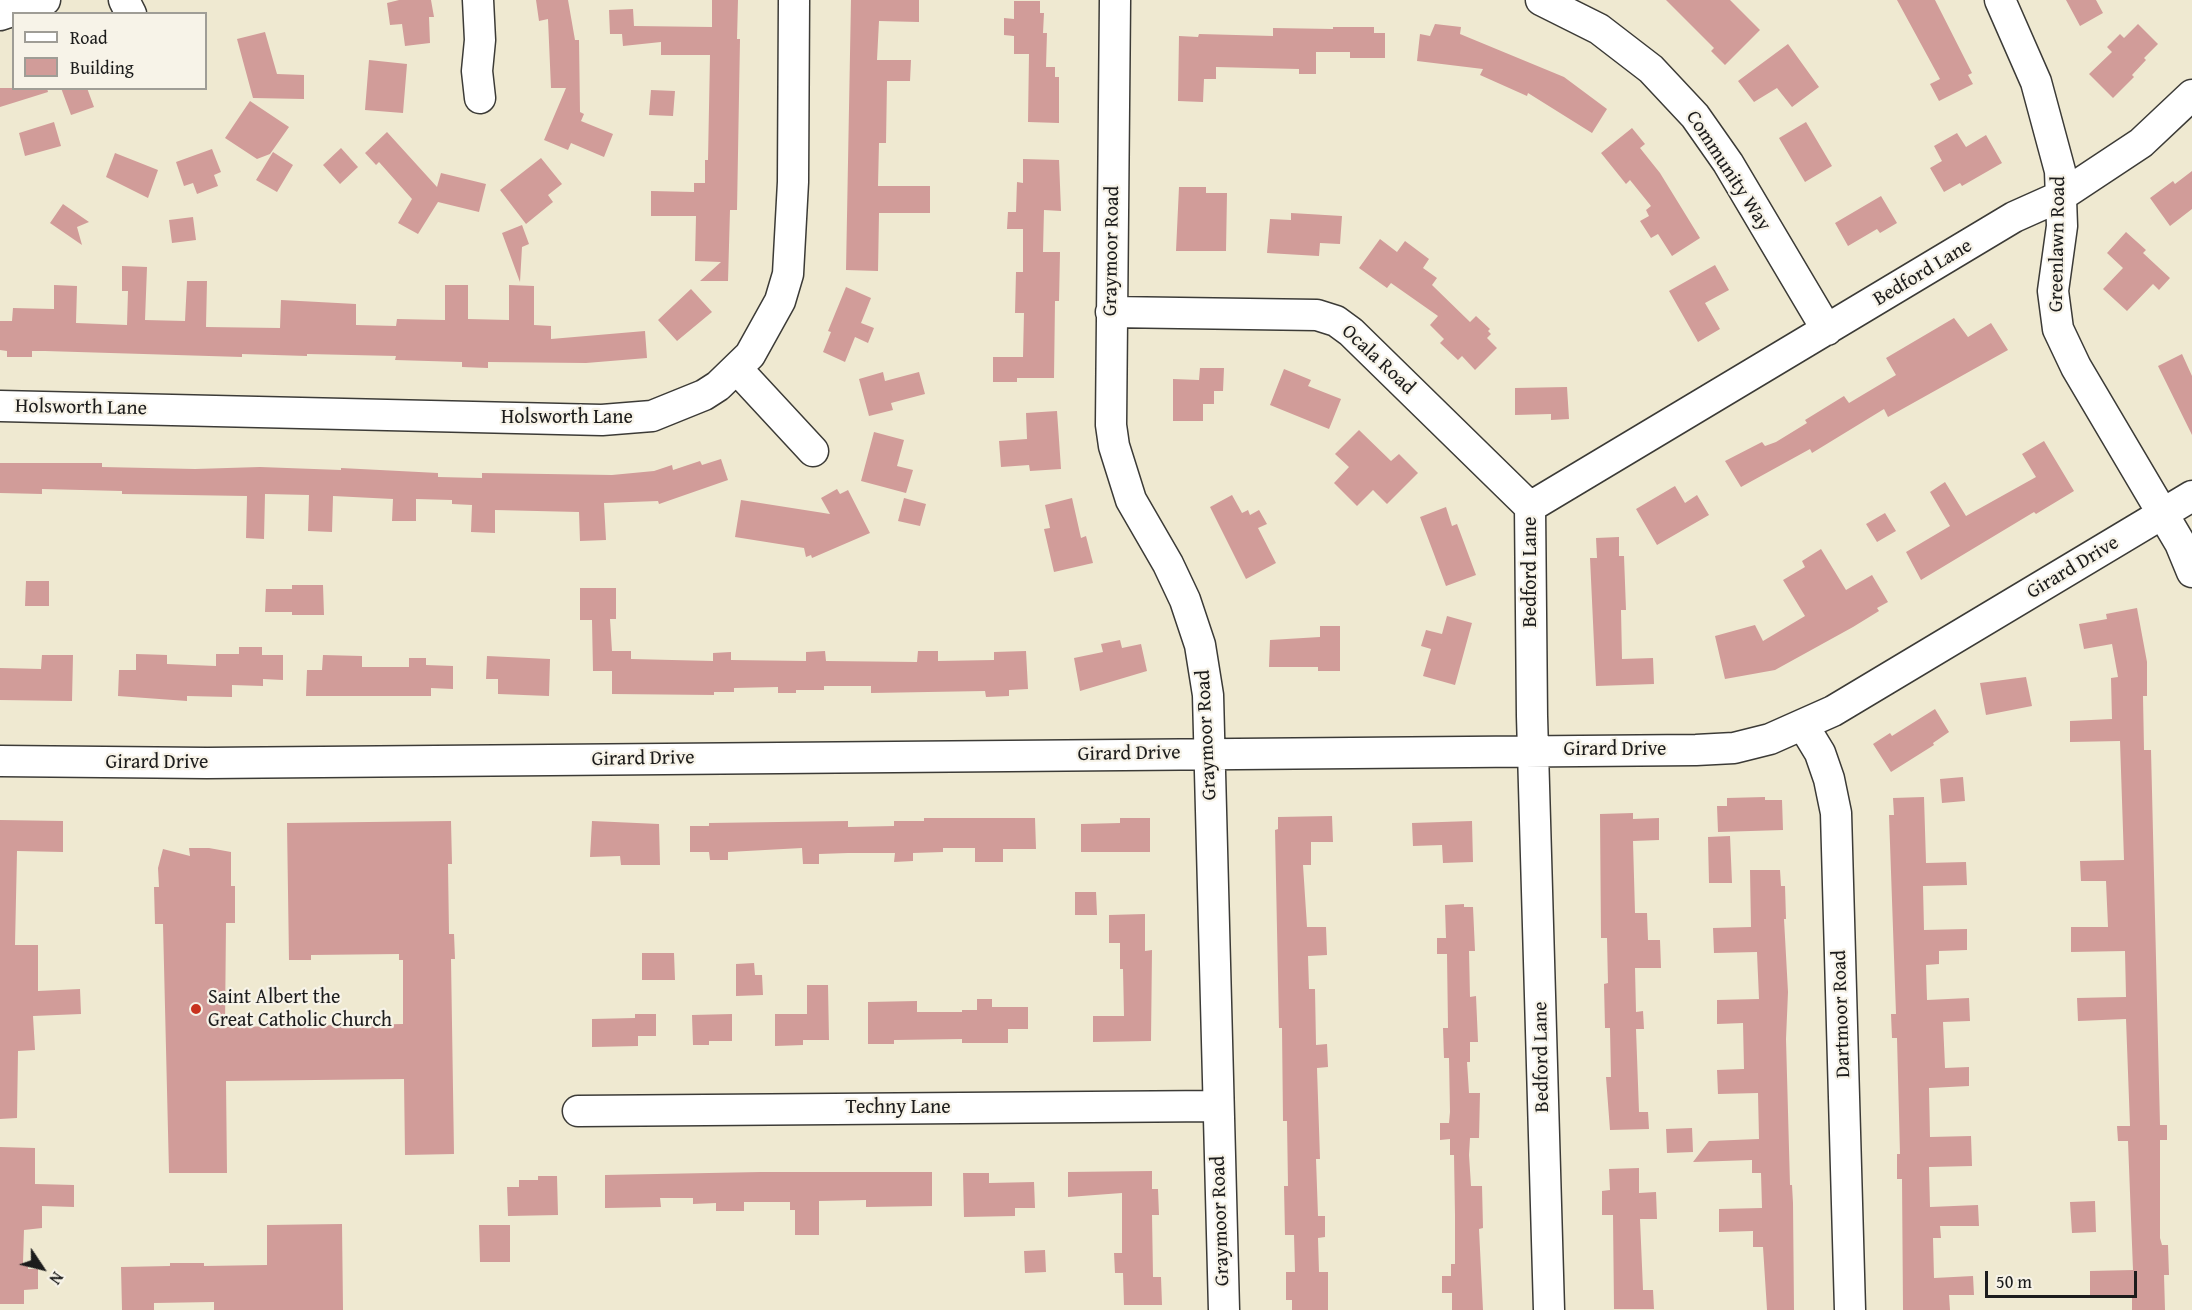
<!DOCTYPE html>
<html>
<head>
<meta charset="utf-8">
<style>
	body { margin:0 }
	#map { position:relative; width:2192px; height:1310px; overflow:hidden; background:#efe9d1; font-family:"Gentium Book Plus",serif }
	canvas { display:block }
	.legend { position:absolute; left:12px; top:12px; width:195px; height:78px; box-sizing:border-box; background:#f7f3e8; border:2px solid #9f9d96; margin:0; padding:8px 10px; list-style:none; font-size:18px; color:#1c1c1c }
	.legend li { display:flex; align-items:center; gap:12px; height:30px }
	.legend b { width:30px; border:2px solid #9f9d96 }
	.north { position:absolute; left:12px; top:1238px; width:60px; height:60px; -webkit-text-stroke:4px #f7f3e8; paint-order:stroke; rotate:125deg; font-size:16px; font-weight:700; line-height:24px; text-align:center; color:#1c1c1c }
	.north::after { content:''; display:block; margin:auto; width:21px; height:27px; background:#1c1c1c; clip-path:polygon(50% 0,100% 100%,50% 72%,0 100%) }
	.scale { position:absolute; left:1985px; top:1271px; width:152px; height:27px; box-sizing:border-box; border:3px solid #1c1c1c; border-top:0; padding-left:8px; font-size:18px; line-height:21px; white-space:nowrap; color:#1c1c1c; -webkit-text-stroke:4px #f7f3e8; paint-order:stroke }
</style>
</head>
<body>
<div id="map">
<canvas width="2192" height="1310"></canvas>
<ul class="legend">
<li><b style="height:8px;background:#fff"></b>Road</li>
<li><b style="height:16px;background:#d19c99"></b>Building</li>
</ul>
<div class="north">N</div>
<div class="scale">50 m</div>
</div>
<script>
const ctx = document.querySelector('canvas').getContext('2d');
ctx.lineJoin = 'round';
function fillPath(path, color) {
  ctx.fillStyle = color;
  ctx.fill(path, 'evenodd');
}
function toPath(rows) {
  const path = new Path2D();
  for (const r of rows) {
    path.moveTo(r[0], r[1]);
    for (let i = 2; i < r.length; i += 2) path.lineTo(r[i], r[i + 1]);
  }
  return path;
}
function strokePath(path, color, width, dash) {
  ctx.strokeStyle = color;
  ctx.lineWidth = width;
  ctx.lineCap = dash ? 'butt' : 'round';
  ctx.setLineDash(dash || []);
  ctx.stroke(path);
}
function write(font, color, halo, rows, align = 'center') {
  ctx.font = font + ' "Gentium Book Plus",serif';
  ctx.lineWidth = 4.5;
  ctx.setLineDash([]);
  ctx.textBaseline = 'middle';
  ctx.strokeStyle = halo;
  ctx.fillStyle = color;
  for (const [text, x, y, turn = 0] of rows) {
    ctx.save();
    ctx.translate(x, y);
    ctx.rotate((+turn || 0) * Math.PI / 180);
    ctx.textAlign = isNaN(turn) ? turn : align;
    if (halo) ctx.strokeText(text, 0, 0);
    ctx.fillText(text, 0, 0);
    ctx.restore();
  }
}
fillPath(toPath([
	[399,0,431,0,434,17,429,17,430,43,405,46,402,24,390,25,387,3],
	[536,0,568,0,575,40,579,40,580,112,584,114,581,121,613,134,604,157,571,143,568,150,544,140,566,88,551,88,548,19,539,21],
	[712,0,738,0,737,39,740,39,737,210,730,210,728,281,700,281,721,262,695,261,696,216,651,216,651,191,694,192,694,183,705,183,705,160,708,160,710,55,661,55,661,42,623,46,622,34,610,34,609,10,633,9,634,26,712,27],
	[851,0,919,0,919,22,879,21,877,60,911,60,910,81,887,81,886,143,879,143,878,186,930,186,930,213,879,213,878,271,846,270],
	[1666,0,1730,0,1760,30,1725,65,1711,51,1714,48],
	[1897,0,1935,0,1972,73,1968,75,1973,84,1939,101,1930,84,1940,79],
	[2066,0,2096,0,2103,13,2080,26],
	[1014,1,1040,1,1040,13,1044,13,1043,33,1047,33,1046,67,1055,67,1055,77,1059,77,1059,123,1028,122,1029,54,1014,54,1014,36,1004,35,1004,18,1014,19],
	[1435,24,1461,27,1460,34,1564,77,1607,109,1592,133,1528,93,1527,96,1480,75,1483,69,1417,61,1420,34,1430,36],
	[2138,24,2158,44,2144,58,2146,60,2132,75,2134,77,2113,98,2089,74,2112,52,2107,47,2120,34,2124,38],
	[1333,27,1374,27,1374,33,1385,33,1385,58,1350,58,1350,52,1316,52,1316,74,1299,74,1299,69,1216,67,1216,79,1204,79,1203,102,1178,101,1179,36,1198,37,1199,34,1273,36,1273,28,1333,29],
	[265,32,277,74,304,75,304,99,253,98,237,39],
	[1788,44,1819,87,1792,107,1777,88,1754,102,1738,81],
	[369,60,407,64,403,113,365,110],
	[0,88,47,88,48,92,0,107],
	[61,88,87,88,94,107,71,115],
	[651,90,675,91,673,116,649,115],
	[250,101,289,127,270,154,257,159,225,138],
	[54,122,61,146,25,156,19,133],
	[1806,122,1832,166,1805,182,1779,138],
	[1632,128,1645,144,1640,148,1660,173,1700,238,1672,256,1658,234,1651,238,1640,221,1649,216,1646,210,1651,206,1630,180,1626,184,1601,153],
	[387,132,437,187,441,173,486,184,479,212,438,202,418,234,398,223,412,199,379,162,376,165,365,153],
	[1957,133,1966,147,1986,135,2002,163,1962,186,1960,183,1944,192,1930,168,1942,161,1934,146],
	[341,148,358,167,340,184,323,165],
	[212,149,221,172,214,175,218,186,197,194,193,183,184,186,176,162],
	[273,152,293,165,277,192,256,180],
	[115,153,158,170,148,198,106,177],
	[541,158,562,184,548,195,553,202,526,224,500,190],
	[1023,159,1059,160,1061,211,1044,210,1043,252,1060,252,1059,301,1055,301,1054,378,1017,378,1017,382,993,382,993,357,1023,357,1024,313,1015,313,1016,272,1023,272,1023,229,1007,229,1008,212,1016,212,1017,182,1023,183],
	[2192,171,2192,209,2170,226,2150,198,2173,181,2175,184],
	[1179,187,1206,187,1206,193,1227,193,1226,251,1176,251],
	[1881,196,1897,223,1880,233,1877,229,1848,246,1835,223],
	[63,204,89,222,77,227,82,245,50,223],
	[1291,213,1342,216,1340,244,1320,243,1319,256,1267,253,1270,219,1291,220],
	[193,217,196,240,172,243,169,220],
	[522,225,529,244,522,247,520,282,502,233],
	[2126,232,2146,250,2143,253,2170,278,2159,290,2153,284,2127,311,2103,289,2123,268,2107,253],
	[1380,239,1397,252,1405,241,1429,259,1423,268,1437,278,1432,285,1470,322,1476,316,1490,329,1488,331,1491,334,1487,338,1497,348,1475,370,1462,356,1458,360,1440,343,1444,339,1430,325,1438,316,1391,283,1387,288,1359,268],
	[1715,265,1729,290,1705,303,1720,329,1698,342,1669,291],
	[122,266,147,267,145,320,185,321,187,281,207,281,206,327,280,328,281,300,356,304,356,325,396,326,397,319,445,320,445,285,468,285,468,319,509,320,509,285,534,286,534,325,551,326,551,339,645,331,647,358,586,363,488,362,488,368,462,367,462,362,395,360,396,356,307,354,307,356,242,354,242,357,45,351,32,351,32,357,7,357,7,351,0,350,0,321,12,321,13,308,54,309,54,285,77,286,76,323,127,325,128,291,122,291],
	[846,287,871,298,861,323,874,328,868,343,855,337,845,362,823,352,831,332,828,331],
	[691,289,712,312,677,341,658,320],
	[1954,318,1968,337,1991,323,2008,350,1888,417,1884,409,1812,453,1810,449,1741,487,1725,461,1762,442,1765,446,1776,442,1807,423,1805,420,1844,396,1849,403,1896,375,1886,358],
	[2182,354,2192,376,2192,435,2158,366],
	[1200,368,1224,368,1223,391,1214,391,1214,404,1203,404,1203,421,1173,421,1173,379,1199,380],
	[1284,369,1311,380,1308,386,1341,399,1329,429,1270,405],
	[883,372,885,381,919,372,925,394,891,403,893,410,869,416,859,379],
	[1567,387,1569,419,1551,420,1551,414,1515,415,1515,388],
	[1057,411,1061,469,1030,471,1029,465,1001,467,999,441,1027,439,1026,413],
	[1359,430,1391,461,1399,454,1418,473,1387,504,1373,490,1357,506,1334,483,1349,467,1335,454],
	[874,432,904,440,897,466,913,470,906,493,861,481],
	[2044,441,2074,491,2036,514,2034,512,1921,580,1906,552,1950,526,1930,492,1945,482,1966,516,2036,477,2022,454],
	[721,459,728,480,659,504,658,501,604,503,606,540,580,541,579,512,495,510,495,533,471,532,472,505,452,504,452,500,416,499,416,521,392,521,393,499,333,496,332,532,308,531,309,495,265,494,264,539,246,538,247,496,122,494,122,491,42,489,42,494,0,493,0,463,102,463,102,467,195,469,260,467,341,470,341,468,438,473,438,477,482,478,482,473,612,475,654,471,672,465,673,470,700,461,702,465],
	[1675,486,1685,503,1697,495,1709,515,1657,545,1636,509],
	[837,489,840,494,848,490,870,533,812,558,811,555,806,557,804,548,735,537,741,500,830,514,821,498],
	[1232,495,1242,513,1248,510,1250,515,1259,510,1267,524,1258,528,1276,563,1246,579,1210,507],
	[904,498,926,504,920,526,898,521],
	[1072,498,1081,538,1086,536,1093,563,1054,572,1044,529,1050,528,1045,505],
	[1446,507,1452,526,1457,524,1476,575,1446,586,1420,517],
	[1885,513,1896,531,1877,542,1866,524],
	[1619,537,1619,556,1624,556,1626,610,1621,610,1622,659,1653,658,1654,684,1596,686,1590,558,1597,558,1596,538],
	[1821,549,1846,590,1872,575,1888,602,1877,608,1879,611,1853,627,1775,670,1725,679,1715,636,1755,625,1763,641,1805,616,1783,580,1805,567,1802,561],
	[26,581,49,581,49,606,25,606],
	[292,585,323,585,324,615,292,615,292,612,265,612,266,589,292,589],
	[580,588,616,588,616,619,610,619,612,651,631,651,631,659,713,661,713,653,731,652,731,660,806,661,806,652,825,651,826,661,917,662,918,651,938,651,938,661,994,660,994,652,1026,651,1028,689,1009,690,1009,696,986,697,985,691,871,693,871,686,824,686,824,690,796,690,796,693,778,693,778,687,734,688,734,692,714,692,714,695,612,694,612,671,593,671,592,620,580,620],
	[2137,608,2147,662,2147,696,2143,696,2144,750,2151,750,2160,1125,2167,1125,2167,1140,2160,1140,2160,1238,2162,1245,2168,1245,2169,1275,2164,1275,2165,1310,2132,1310,2132,1297,2090,1298,2090,1271,2133,1270,2128,1141,2118,1141,2117,1126,2130,1126,2126,1019,2078,1021,2077,998,2126,997,2125,951,2071,952,2071,927,2108,927,2106,881,2081,881,2080,861,2124,860,2120,741,2070,742,2070,721,2112,719,2111,678,2118,677,2112,644,2084,649,2079,624,2107,619,2106,614],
	[1447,616,1472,623,1455,685,1423,676,1431,649,1421,646,1426,630,1442,634],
	[1320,626,1340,626,1340,671,1318,671,1318,667,1269,667,1270,640,1320,637],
	[1120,640,1122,648,1141,644,1147,671,1080,691,1074,658,1103,652,1101,644],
	[239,647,262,647,262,655,283,655,283,680,263,679,263,686,232,685,232,697,187,696,187,701,118,696,119,670,136,670,136,654,167,655,167,664,216,666,216,654,239,654],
	[42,655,73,655,72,701,0,700,0,668,41,669],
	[323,655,362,656,362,667,409,667,409,658,426,658,426,665,453,666,453,689,431,688,431,696,306,696,307,670,322,670],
	[487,656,550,659,549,696,498,694,498,679,486,679],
	[2026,677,2032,706,1986,715,1980,683],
	[1935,709,1949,732,1933,743,1934,745,1891,772,1873,744,1890,733,1892,736],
	[1963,777,1965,801,1942,803,1940,779],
	[1765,797,1765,800,1782,800,1783,830,1718,832,1717,806,1727,806,1727,798],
	[1924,797,1926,863,1966,862,1967,885,1923,886,1924,930,1967,929,1967,950,1939,951,1939,964,1926,965,1927,1000,1969,998,1970,1021,1943,1022,1945,1068,1969,1067,1969,1086,1929,1088,1930,1137,1971,1136,1972,1166,1929,1167,1930,1207,1978,1205,1979,1226,1940,1226,1941,1238,1933,1238,1934,1278,1973,1276,1974,1295,1949,1295,1950,1310,1903,1310,1902,1179,1897,1179,1897,1154,1900,1154,1897,1038,1892,1038,1891,1014,1896,1014,1889,815,1894,815,1893,798],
	[1633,813,1633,819,1659,818,1659,840,1633,841,1635,913,1647,913,1648,940,1660,940,1661,968,1635,968,1636,1012,1643,1011,1644,1029,1636,1029,1639,1112,1648,1112,1649,1129,1610,1130,1606,1077,1611,1077,1610,1028,1605,1028,1604,984,1608,983,1607,938,1601,938,1600,814],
	[1332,816,1333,842,1311,842,1311,865,1303,865,1307,927,1326,927,1327,955,1308,956,1309,989,1315,989,1316,1045,1327,1044,1328,1067,1317,1068,1320,1159,1316,1159,1318,1216,1325,1216,1325,1237,1318,1238,1319,1272,1328,1272,1328,1310,1292,1310,1292,1300,1286,1300,1286,1272,1295,1272,1294,1235,1285,1235,1284,1186,1288,1186,1287,1121,1283,1121,1282,1028,1279,1028,1275,830,1278,829,1278,817],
	[924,818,1035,818,1036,849,1003,849,1003,862,975,862,975,848,943,848,943,852,913,853,913,861,894,862,895,853,848,853,819,854,819,864,803,864,802,848,728,852,728,860,710,860,709,852,690,852,690,826,709,826,709,823,848,821,848,827,894,826,894,821,924,821],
	[1120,818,1150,818,1150,852,1081,852,1081,824,1120,823],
	[0,820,63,821,63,852,17,851,15,945,38,945,38,991,80,989,81,1014,33,1016,35,1050,18,1051,17,1118,0,1119],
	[451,821,452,864,448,864,449,934,454,934,455,959,451,959,454,1154,405,1155,404,1079,226,1081,227,1173,169,1173,163,924,155,924,154,887,159,887,158,868,163,849,190,856,189,848,209,848,231,852,231,886,235,886,235,923,226,923,225,1027,403,1024,403,960,399,960,399,954,311,955,311,960,289,960,287,823],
	[592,821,659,824,660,865,621,865,620,856,590,857],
	[1472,821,1473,862,1443,863,1442,845,1413,846,1412,823],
	[1730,836,1732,883,1709,883,1708,837],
	[1750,870,1780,870,1781,886,1785,886,1786,919,1784,919,1788,992,1786,1039,1790,1185,1792,1185,1793,1203,1794,1310,1767,1310,1763,1247,1753,1247,1753,1231,1719,1232,1719,1209,1762,1208,1761,1173,1752,1173,1752,1160,1693,1162,1709,1141,1759,1139,1758,1093,1718,1094,1717,1070,1744,1069,1743,1023,1717,1024,1717,1000,1759,999,1757,952,1714,953,1713,928,1751,927],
	[1075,892,1096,892,1097,915,1075,915],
	[1464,904,1464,907,1473,907,1475,951,1469,951,1470,997,1476,996,1478,1042,1470,1042,1470,1062,1467,1062,1469,1093,1480,1093,1479,1138,1470,1138,1469,1155,1471,1186,1482,1186,1483,1228,1479,1229,1483,1310,1452,1310,1452,1293,1442,1293,1442,1276,1451,1276,1451,1264,1455,1264,1455,1215,1454,1155,1450,1155,1450,1139,1440,1140,1440,1123,1449,1123,1450,1112,1449,1058,1444,1058,1443,1028,1448,1028,1447,954,1437,954,1437,938,1446,938,1445,905],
	[1145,914,1145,951,1152,950,1151,1041,1093,1042,1093,1016,1124,1016,1123,969,1120,969,1120,943,1109,943,1109,915],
	[642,953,674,953,675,980,642,980],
	[754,963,755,975,762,975,763,995,736,996,736,964],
	[807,985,828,985,829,1040,803,1040,803,1045,775,1046,775,1014,807,1014],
	[977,999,992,999,992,1007,1028,1007,1028,1029,1008,1029,1008,1043,962,1043,962,1039,894,1040,894,1044,868,1044,868,1002,917,1001,917,1012,962,1012,962,1010,977,1010],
	[635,1014,656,1014,656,1036,638,1036,638,1046,592,1047,592,1019,635,1018],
	[732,1014,732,1041,709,1041,709,1045,693,1045,692,1015],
	[1692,1128,1693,1152,1667,1153,1666,1129],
	[0,1147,35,1148,35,1184,74,1185,74,1207,42,1206,42,1228,24,1230,23,1263,28,1263,28,1269,38,1269,38,1289,24,1290,24,1304,0,1304],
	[1639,1168,1639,1193,1656,1192,1657,1219,1640,1219,1643,1290,1653,1290,1654,1309,1614,1309,1613,1215,1602,1215,1602,1191,1610,1190,1609,1169],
	[1152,1171,1152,1189,1158,1189,1159,1215,1152,1215,1153,1277,1161,1277,1162,1305,1124,1305,1123,1273,1115,1273,1114,1253,1122,1253,1122,1193,1068,1197,1068,1172],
	[761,1172,932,1172,932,1206,866,1207,866,1200,819,1201,819,1235,795,1235,795,1210,790,1210,790,1202,744,1202,744,1211,716,1211,716,1203,693,1204,693,1198,660,1198,661,1207,605,1208,605,1175],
	[963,1173,989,1173,989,1183,1034,1182,1035,1208,1015,1208,1015,1216,964,1217],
	[538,1176,557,1176,558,1215,508,1216,507,1187,519,1187,519,1180,538,1180],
	[2095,1201,2096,1232,2072,1233,2070,1202],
	[342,1224,343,1310,214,1310,214,1302,154,1303,154,1310,122,1310,121,1267,170,1266,170,1263,204,1263,204,1266,267,1265,267,1225],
	[479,1225,510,1225,510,1262,480,1262],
	[1045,1250,1046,1272,1025,1273,1024,1251]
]), '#d19c99');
const minor = toPath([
	[124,0,131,14],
	[478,0,480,40,477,71,480,98],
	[1115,0,1111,425,1114,446,1131,500,1168,564,1185,600,1200,645,1208,695,1224,1310],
	[1541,0,1599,29,1651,69,1695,116,1728,163,1827,330],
	[2000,0,2036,82,2060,171,2062,226,2053,291,2058,329,2076,367,2180,543,2192,572],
	[0,15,45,0],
	[1111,312,1317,315,1336,321,1351,332,1530,507],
	[737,369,813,451],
	[0,406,602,420,652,416,704,395,718,386,750,355,780,301,788,274,793,182,794,0],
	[1803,725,1820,753,1829,779,1836,813,1850,1310],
	[0,761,207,763,1696,750,1734,748,1770,739,1833,711,2192,496],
	[578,1111,1218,1106],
	[1549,1310,1532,716,1530,507,2014,217,2061,196,2141,143,2192,95]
]);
strokePath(minor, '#3c3b37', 33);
strokePath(minor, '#fff', 30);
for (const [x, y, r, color] of [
	[196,1009,6,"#c8321e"]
]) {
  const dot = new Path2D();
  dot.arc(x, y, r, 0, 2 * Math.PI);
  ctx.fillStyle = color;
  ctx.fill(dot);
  strokePath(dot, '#f7f3e8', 2);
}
write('20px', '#1c1c1c', '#f7f3e8', [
	["Community Way",1728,171,57],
	["Greenlawn Road",2058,244,-89],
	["Graymoor Road",1112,251,-89],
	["Bedford Lane",1923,273,-31],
	["Ocala Road",1378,360,43],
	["Holsworth Lane",81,408,1],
	["Holsworth Lane",567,418],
	["Girard Drive",2073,568,-31],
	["Bedford Lane",1531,572,-90],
	["Graymoor Road",1207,735,-93],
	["Girard Drive",1615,750],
	["Girard Drive",1129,754,-1],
	["Girard Drive",643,759,-1],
	["Girard Drive",157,763],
	["Dartmoor Road",1842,1014,-92],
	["Bedford Lane",1542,1057,-91],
	["Techny Lane",898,1108],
	["Graymoor Road",1221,1221,-92]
]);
write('20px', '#1c1c1c', '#f7f3e8', [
	["Saint Albert the",208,998],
	["Great Catholic Church",208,1021]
], 'left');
</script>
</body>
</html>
